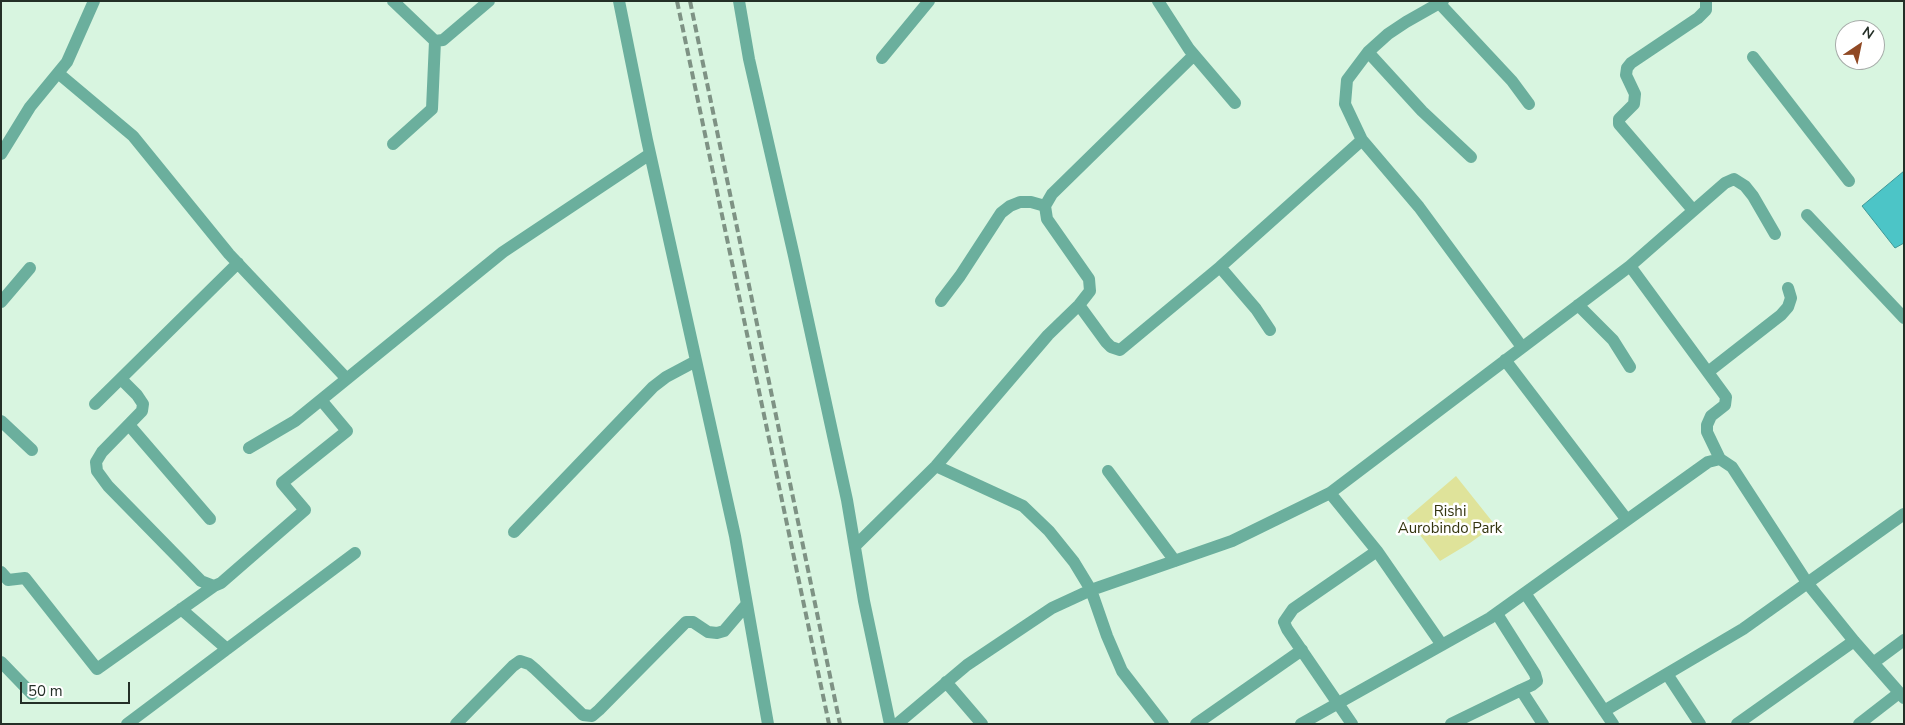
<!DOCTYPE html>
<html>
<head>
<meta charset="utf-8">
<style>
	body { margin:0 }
	#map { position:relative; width:1905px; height:725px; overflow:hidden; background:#d8f5e0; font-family:"Nunito Sans",sans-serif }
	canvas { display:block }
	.frame { position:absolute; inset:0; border:2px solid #242f27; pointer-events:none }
	.north { position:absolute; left:1835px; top:20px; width:50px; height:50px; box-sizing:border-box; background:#fff; border:1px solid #a7aca9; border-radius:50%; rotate:34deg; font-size:14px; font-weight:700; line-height:20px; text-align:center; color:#242f27 }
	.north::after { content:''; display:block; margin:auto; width:18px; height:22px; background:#904924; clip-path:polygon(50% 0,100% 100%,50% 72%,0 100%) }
	.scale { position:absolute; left:20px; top:682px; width:110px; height:22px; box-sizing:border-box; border:2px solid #242f27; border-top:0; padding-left:6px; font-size:15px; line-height:18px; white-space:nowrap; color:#242f27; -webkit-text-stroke:4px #fff; paint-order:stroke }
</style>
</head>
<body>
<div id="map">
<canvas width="1905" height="725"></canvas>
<div class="frame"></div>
<div class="north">N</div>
<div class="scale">50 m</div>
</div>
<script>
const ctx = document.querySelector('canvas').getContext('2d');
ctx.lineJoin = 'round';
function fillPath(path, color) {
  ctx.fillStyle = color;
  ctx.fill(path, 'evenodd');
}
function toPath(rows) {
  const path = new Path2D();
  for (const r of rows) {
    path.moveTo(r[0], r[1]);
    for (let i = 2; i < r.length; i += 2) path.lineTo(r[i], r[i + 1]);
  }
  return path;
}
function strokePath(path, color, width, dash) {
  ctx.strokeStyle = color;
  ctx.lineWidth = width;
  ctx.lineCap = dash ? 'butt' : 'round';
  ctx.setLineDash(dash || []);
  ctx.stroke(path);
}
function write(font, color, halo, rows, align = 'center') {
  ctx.font = font + ' "Nunito Sans",sans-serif';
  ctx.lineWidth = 5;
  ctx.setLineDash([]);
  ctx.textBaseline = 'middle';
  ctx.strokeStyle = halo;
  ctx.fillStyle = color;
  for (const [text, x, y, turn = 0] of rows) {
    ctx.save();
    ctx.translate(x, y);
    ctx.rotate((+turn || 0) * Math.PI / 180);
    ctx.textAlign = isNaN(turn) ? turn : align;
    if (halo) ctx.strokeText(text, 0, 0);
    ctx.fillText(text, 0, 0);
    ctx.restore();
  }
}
fillPath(toPath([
	[1456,476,1495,525,1470,543,1440,561,1407,518]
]), '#dfe39a');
const water = toPath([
	[1904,171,1904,243,1895,248,1862,206,1904,171]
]);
fillPath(water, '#4cc5c7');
strokePath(water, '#409897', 1);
strokePath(toPath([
	[393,1,435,41,443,40,489,1],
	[619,1,647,140,735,536,768,724],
	[739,1,749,59,794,256,847,500,864,601,890,724],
	[1158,1,1189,49,1235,103],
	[1443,1,1406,22,1388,34,1368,52,1347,80,1345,104,1362,140,1419,207,1522,347],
	[1440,4,1512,81,1529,104],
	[1368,52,1422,111,1471,157],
	[1753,57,1849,181],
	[882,58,929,1],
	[58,73,133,136,229,254,347,379],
	[393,144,432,109,435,41],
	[1,154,30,107,67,62,94,1],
	[1693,210,1619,124,1619,119,1634,104,1635,94,1626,75,1627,68,1631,63,1698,18,1706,10,1706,1],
	[1807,215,1904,318],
	[1630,266,1726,397,1725,405,1711,416,1707,425,1707,432,1720,459],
	[1220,267,1256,309,1270,330],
	[941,301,960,276,1001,213,1010,206,1020,202,1031,202,1045,206],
	[1,302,30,268],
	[1079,305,1106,342,1111,347,1120,350,1220,267,1362,140],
	[1578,305,1613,340,1630,367],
	[1505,360,1627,520],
	[1708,372,1781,315,1788,307,1791,298,1788,288],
	[121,379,137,395,143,404,142,411,102,452,96,462,97,471,108,486,201,581,214,586,221,583,305,510,282,483,347,431,321,400],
	[95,404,238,263],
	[1,421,32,450],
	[129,425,210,519],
	[249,448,295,421,503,252,650,154],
	[936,466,1023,506,1049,531,1074,562,1091,590,1107,636,1122,671,1163,724],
	[1108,471,1175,561],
	[1330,493,1377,551,1442,645],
	[514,532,653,387,666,377,696,361],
	[855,546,936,466,1048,335,1079,305,1090,291,1089,279,1047,219,1045,206,1052,194,1194,55],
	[1,572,8,580,25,578,97,669,214,586],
	[1525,593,1613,724],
	[181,609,227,649],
	[1497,614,1535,674,1537,681,1532,685,1521,690],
	[1,662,32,694],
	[1873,663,1904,640],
	[1667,674,1700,724],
	[946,682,982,724],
	[1604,711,1743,629,1904,514],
	[127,724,355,553],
	[456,724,513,666,520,661,529,664,535,669,583,715,592,716,599,710,686,622,693,622,708,632,717,633,724,631,747,604],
	[897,724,967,665,1052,608,1091,590,1232,541,1330,493,1630,266,1725,183,1734,179,1745,186,1753,196,1775,234],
	[1196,724,1302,650],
	[1301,724,1490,618,1708,462,1720,459,1732,467,1808,584,1854,641,1904,698],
	[1352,724,1287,629,1284,622,1293,609,1377,551],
	[1451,724,1521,690,1543,724],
	[1737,724,1854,641],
	[1859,724,1899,693]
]), '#6baf9d', 12);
strokePath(toPath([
	[677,1,829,724],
	[690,1,840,724]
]), '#7e9284', 4, [8, 4]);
write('15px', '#33340f', '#fff', [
	["Rishi",1450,512],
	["Aurobindo Park",1450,529]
]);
</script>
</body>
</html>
